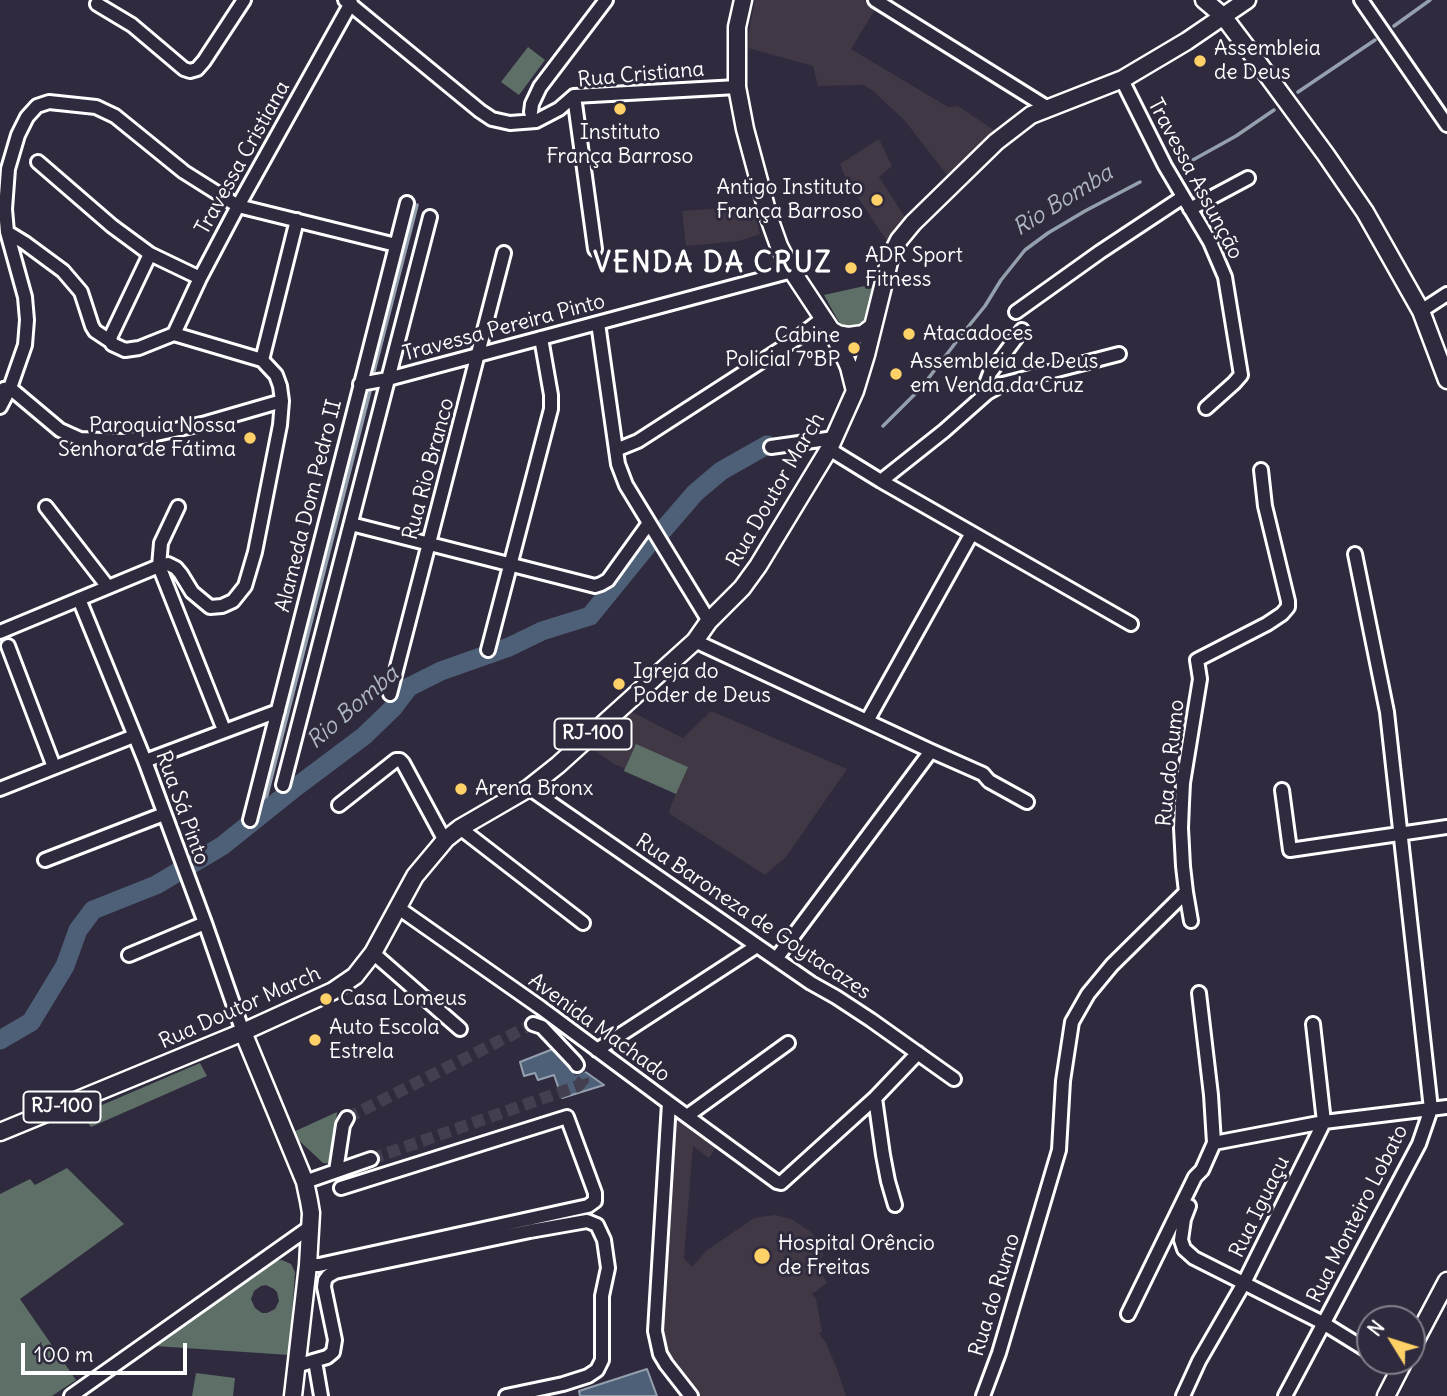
<!DOCTYPE html>
<html>
<head>
<meta charset="utf-8">
<style>
	body { margin:0 }
	#map { position:relative; width:1447px; height:1396px; overflow:hidden; background:#2f2a3d; font-family:Delius,sans-serif }
	canvas { display:block }
	.north { position:absolute; left:1356px; top:1305px; width:70px; height:70px; box-sizing:border-box; background:#2f2a3d; border:2px solid #827f8b; border-radius:50%; rotate:308deg; font-size:19px; font-weight:700; line-height:28px; text-align:center; color:#fff }
	.north::after { content:''; display:block; margin:auto; width:24px; height:32px; background:#ffd166; clip-path:polygon(50% 0,100% 100%,50% 72%,0 100%) }
	.scale { position:absolute; left:21px; top:1343px; width:166px; height:32px; box-sizing:border-box; border:4px solid #fff; border-top:0; padding-left:9px; font-size:21px; line-height:24px; white-space:nowrap; color:#fff; -webkit-text-stroke:5px #2f2a3d; paint-order:stroke }
</style>
</head>
<body>
<div id="map">
<canvas width="1447" height="1396"></canvas>
<div class="north">N</div>
<div class="scale">100 m</div>
</div>
<script>
const ctx = document.querySelector('canvas').getContext('2d');
ctx.lineJoin = 'round';
function fillPath(path, color) {
  ctx.fillStyle = color;
  ctx.fill(path, 'evenodd');
}
function toPath(rows) {
  const path = new Path2D();
  for (const r of rows) {
    path.moveTo(r[0], r[1]);
    for (let i = 2; i < r.length; i += 2) path.lineTo(r[i], r[i + 1]);
  }
  return path;
}
function strokePath(path, color, width, dash) {
  ctx.strokeStyle = color;
  ctx.lineWidth = width;
  ctx.lineCap = dash ? 'butt' : 'round';
  ctx.setLineDash(dash || []);
  ctx.stroke(path);
}
function write(font, color, halo, rows, align = 'center') {
  ctx.font = font + ' Delius,sans-serif';
  ctx.lineWidth = 6;
  ctx.setLineDash([]);
  ctx.textBaseline = 'middle';
  ctx.strokeStyle = halo;
  ctx.fillStyle = color;
  for (const [text, x, y, turn = 0] of rows) {
    ctx.save();
    ctx.translate(x, y);
    ctx.rotate((+turn || 0) * Math.PI / 180);
    ctx.textAlign = isNaN(turn) ? turn : align;
    if (halo) ctx.strokeText(text, 0, 0);
    ctx.fillText(text, 0, 0);
    ctx.restore();
  }
}
fillPath(toPath([
	[755,0,864,0,876,8,851,49,948,107,958,106,995,131,947,175,905,121,872,90,863,85,818,86,813,66,748,48,749,31],
	[879,139,892,166,879,177,906,219,887,241,847,181,840,164],
	[752,206,760,234,739,241,686,246,682,211],
	[711,711,847,769,786,857,765,875,670,814,669,811,676,793,624,771,624,768,614,764,593,749,632,712,683,738],
	[676,1116,716,1147,709,1158,693,1146,684,1258,692,1267,706,1251,754,1218,775,1215,791,1219,811,1232,819,1242,823,1255,818,1266,827,1283,812,1294,816,1299,822,1332,819,1333,826,1343,837,1369,846,1396,699,1396,675,1364,665,1343,662,1324,662,1301,673,1117]
]), '#403844');
fillPath(toPath([
	[528,47,545,60,519,95,501,82],
	[878,283,869,320,862,327,847,329,840,324,824,295],
	[636,744,688,767,676,794,624,771],
	[200,1063,207,1076,91,1127,81,1114],
	[337,1112,333,1164,323,1163,291,1133],
	[67,1168,124,1224,20,1299,76,1380,52,1396,0,1396,0,1194,30,1179,35,1185],
	[282,1260,291,1264,295,1272,289,1355,155,1346,273,1261],
	[266,1285,274,1289,277,1292,279,1301,275,1309,267,1313,262,1313,255,1308,251,1299,254,1291,261,1286],
	[196,1373,235,1378,233,1396,192,1396]
]), '#5d6f67');
const water = toPath([
	[553,1049,604,1085,562,1098,554,1075,538,1080,535,1073,524,1076,520,1062,553,1049],
	[647,1369,657,1396,580,1396,579,1391,647,1369]
]);
fillPath(water, '#4e6078');
strokePath(water, '#95a0ae', 2);
strokePath(toPath([
	[1394,26,1430,0],
	[1298,92,1375,40],
	[1182,166,1236,136,1274,110],
	[372,379,417,205],
	[883,426,921,388,963,333,985,306,1001,280,1025,250,1048,233,1085,211,1140,182],
	[262,814,371,387]
]), '#95a0ae', 3.5);
strokePath(toPath([
	[0,1040,31,1022,65,966,78,930,93,910,156,885,222,846,292,790,364,736,393,708,409,687,441,671,509,647,542,631,590,616,651,541,657,537,695,493,721,471,767,445]
]), '#4e6078', 19);
strokePath(toPath([
	[347,1118,533,1024],
	[371,1159,578,1086,583,1080,577,1065]
]), '#443f50', 12, [12, 6]);
const minor = toPath([
	[345,0,480,111,492,119,510,123,536,121,559,109,574,96,737,87],
	[875,0,1048,108],
	[1361,0,1447,125],
	[97,4,132,25,184,69,190,71,197,69,204,61,244,0],
	[1123,79,1124,84,1165,166,1210,242,1225,277,1241,375,1234,383,1206,408],
	[574,96,595,249],
	[531,112,532,104,540,87,606,0],
	[38,162,112,226,150,254,200,278],
	[1190,209,1248,178],
	[7,232,25,243,63,271,81,292,92,326,95,331,110,341],
	[1421,311,1447,294],
	[1016,312,1100,252,1183,197],
	[598,323,618,464,626,485,709,621],
	[174,334,200,278,238,206,351,3],
	[262,360,297,220],
	[360,384,388,379,792,271],
	[4,389,10,388,60,430,80,439,125,441,206,423,282,401],
	[987,393,1003,384,1119,354],
	[0,407,10,388,25,345,27,320,25,297,7,232,5,209,8,169,18,135,27,117,37,106,49,102,96,107,115,116,184,172,238,206,396,245],
	[771,447,834,438],
	[829,449,881,481,1131,624],
	[616,450,638,441,796,339,823,318],
	[881,481,944,431,987,393,987,381,990,373,1022,330],
	[46,507,108,587],
	[178,507,161,543,159,566,224,730],
	[351,524,595,586,601,584,608,580,649,523],
	[79,599,145,761,205,923,243,1032],
	[0,632,159,566,168,564,176,568,181,574,192,592,210,607,222,606,233,601,245,586,255,552,280,425,282,401,280,386,276,375,262,360,174,334,139,348,125,350,112,344,110,338,150,254],
	[695,641,931,751,983,774,989,781,1027,802],
	[8,646,54,767],
	[488,650,551,409,551,395,541,338],
	[390,694,504,253],
	[867,721,972,533],
	[145,761,278,711],
	[283,785,430,217],
	[529,788,811,983,836,997,871,1020,954,1079],
	[0,789,134,736],
	[1282,790,1290,850,1447,827],
	[339,805,396,760,400,760,403,763,445,841],
	[250,820,407,203],
	[460,828,583,923],
	[45,860,164,814],
	[1186,892,1191,921],
	[397,907,541,1008,669,1103,777,1182,781,1183,875,1098,918,1053],
	[373,953,460,1029],
	[129,955,205,923],
	[776,959,931,751],
	[533,1024,542,1027,575,1062,577,1065],
	[597,1050,757,946],
	[875,1098,883,1155,888,1181,895,1205],
	[669,1103,655,1331,660,1354,666,1364,691,1396],
	[687,1116,788,1043],
	[1214,1143,1324,1122,1447,1107],
	[336,1171,343,1125,347,1118],
	[305,1182,371,1159],
	[1189,1206,1184,1219,1181,1240,1184,1249,1194,1258,1323,1323,1370,1352],
	[308,1265,319,1265,588,1206,595,1201,595,1193,567,1117,341,1188],
	[1128,1314,1195,1177,1202,1170,1214,1143,1211,1095,1199,993],
	[315,1361,321,1396],
	[1384,1361,1399,1371],
	[296,1366,327,1357,333,1352,335,1340,324,1287,325,1280,328,1276,335,1272,530,1231,587,1221,597,1225,604,1240,608,1268,602,1296,602,1360,597,1370,588,1376,563,1384,506,1396],
	[71,1396,310,1227],
	[983,1396,999,1353,1059,1150,1063,1081,1072,1022,1088,994,1112,965,1186,892,1183,866,1181,828,1182,803,1183,783,1200,679,1197,660,1267,624,1282,614,1288,607,1288,601,1265,506,1261,470],
	[1183,1396,1199,1361,1244,1283,1324,1122,1313,1024],
	[1285,1396,1419,1144,1431,1109,1387,712,1355,554]
]);
const major = toPath([
	[743,0,737,27,737,87,745,129,769,218,779,246,792,271,831,330,842,351,849,367,855,391],
	[1204,0,1223,16,1254,57,1326,155,1365,212,1421,311,1447,380],
	[831,330,838,334,849,336,863,334,872,327],
	[243,1032,305,1182,309,1201,311,1213,308,1265,293,1396],
	[0,1132,243,1032,333,991,355,976,373,953,415,876,446,839,460,828,529,788,558,765,695,641,709,621,742,588,758,566,829,449,834,438,855,391,866,355,890,258,899,240,913,223,996,142,1031,115,1123,79,1187,41,1247,0],
	[1412,1347,1447,1281],
	[1386,1396,1404,1361]
]);
strokePath(minor, '#fff', 18);
strokePath(major, '#fff', 21);
strokePath(minor, '#2f2a3d', 12);
strokePath(major, '#2f2a3d', 16);
for (const [x, y, r, color] of [
	[1200,61,7,"#ffd166"],
	[620,109,7,"#ffd166"],
	[877,200,7,"#ffd166"],
	[851,268,7,"#ffd166"],
	[909,334,7,"#ffd166"],
	[854,348,7,"#ffd166"],
	[896,374,7,"#ffd166"],
	[250,438,7,"#ffd166"],
	[619,684,7,"#ffd166"],
	[461,789,7,"#ffd166"],
	[326,999,7,"#ffd166"],
	[315,1040,7,"#ffd166"],
	[762,1256,9,"#ffd166"]
]) {
  const dot = new Path2D();
  dot.arc(x, y, r, 0, 2 * Math.PI);
  ctx.fillStyle = color;
  ctx.fill(dot);
  strokePath(dot, '#2f2a3d', 2.5);
}
for (const [x, y, w] of [
	[593,734,77],
	[62,1107,77]
]) {
  const box = new Path2D();
  box.roundRect(x - w / 2, y - 15.5, w, 31, 5);
  ctx.fillStyle = '#2f2a3d';
  ctx.fill(box);
  strokePath(box, '#fff', 2);
}
write('bold 19px', '#fff', null, [
	["RJ-100",593,734],
	["RJ-100",62,1107]
]);
write('21px', '#fff', '#2f2a3d', [
	["Assembleia",1214,49],
	["de Deus",1214,73],
	["Instituto",620,133,"center"],
	["França Barroso",620,157,"center"],
	["Antigo Instituto",863,188,"right"],
	["França Barroso",863,212,"right"],
	["ADR Sport",865,256],
	["Fitness",865,280],
	["Atacadoces",923,334],
	["Cabine",840,336,"right"],
	["Policial 7ºBP",840,360,"right"],
	["Assembleia de Deus",910,362],
	["em Venda da Cruz",910,386],
	["Paroquia Nossa",236,426,"right"],
	["Senhora de Fátima",236,450,"right"],
	["Igreja do",633,672],
	["Poder de Deus",633,696],
	["Arena Bronx",475,789],
	["Casa Lomeus",340,999],
	["Auto Escola",329,1028],
	["Estrela",329,1052],
	["Hospital Orêncio",778,1244],
	["de Freitas",778,1268]
], 'left');
write('21px', '#fff', '#2f2a3d', [
	["Rua Cristiana",641,75,-5],
	["Travessa Cristiana",243,158,-61],
	["Travessa Assunção",1195,179,62],
	["Travessa Pereira Pinto",504,328,-15],
	["Rua Rio Branco",429,469,-75],
	["Rua Doutor March",776,490,-60],
	["Alameda Dom Pedro II",309,506,-76],
	["Rua do Rumo",1171,763,-84],
	["Rua Sá Pinto",182,808,70],
	["Rua Baroneza de Goytacazes",753,917,34],
	["Rua Doutor March",240,1008,-24],
	["Avenida Machado",599,1028,36],
	["Rua Iguaçu",1260,1207,-64],
	["Rua Monteiro Lobato",1358,1214,-63],
	["Rua do Rumo",995,1295,-73]
]);
write('italic 23px', '#afb7c2', '#2f2a3d', [
	["Rio Bomba",1063,201,-32],
	["Rio Bomba",353,708,-41]
]);
ctx.letterSpacing = '2px';
write('bold 28px', '#fff', '#2f2a3d', [
	["VENDA DA CRUZ",713,264]
]);
ctx.letterSpacing = '0px';
</script>
</body>
</html>
